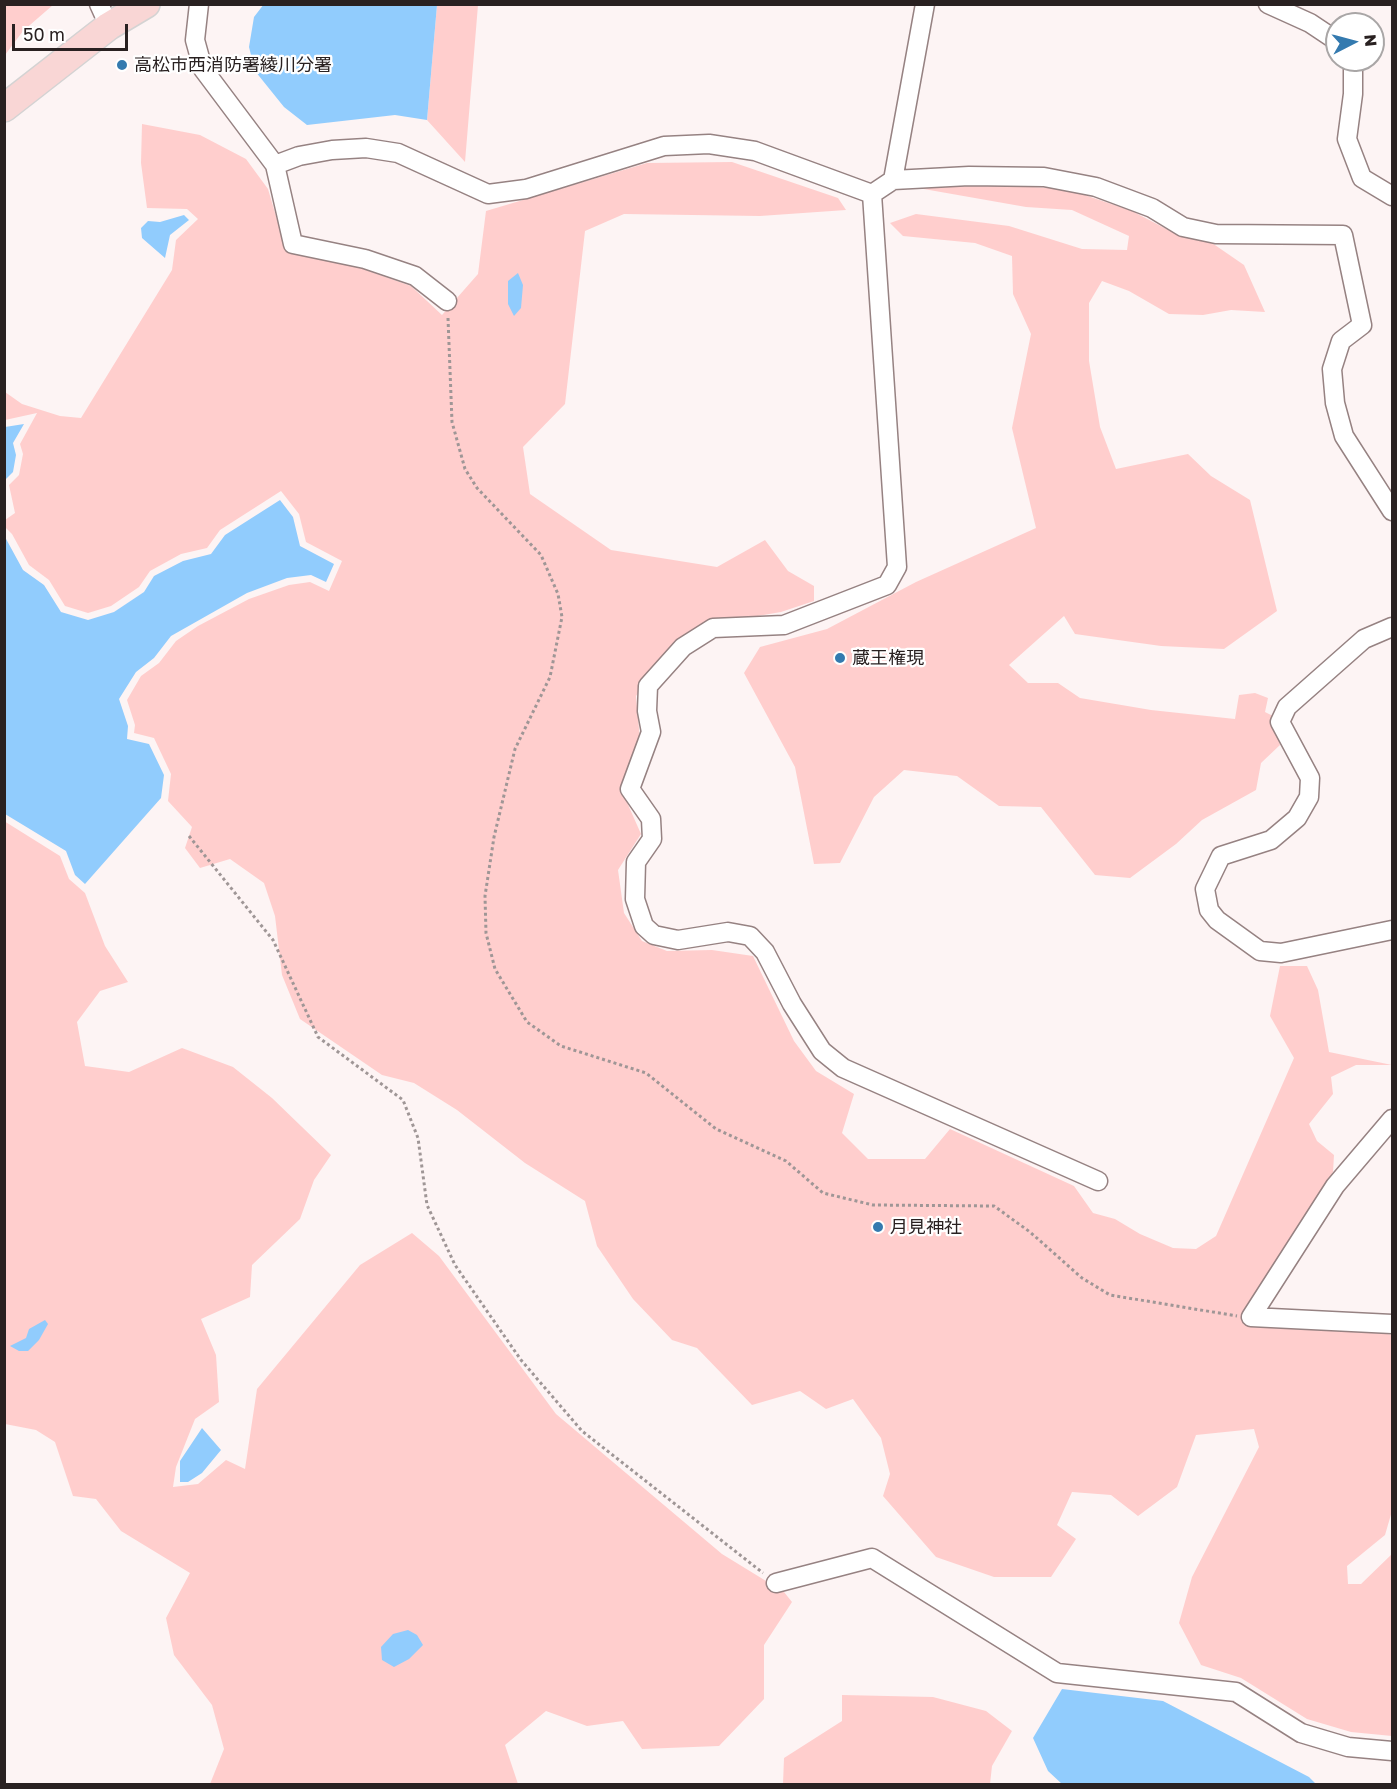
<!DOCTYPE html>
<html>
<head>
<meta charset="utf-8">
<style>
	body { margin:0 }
	#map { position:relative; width:1397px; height:1789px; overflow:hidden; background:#fdf4f4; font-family:"Golos Text",sans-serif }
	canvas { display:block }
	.frame { position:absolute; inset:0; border:6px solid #292121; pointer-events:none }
	.north { position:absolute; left:1325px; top:12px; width:60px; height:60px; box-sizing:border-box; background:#fff; border:2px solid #a9a6a6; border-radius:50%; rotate:84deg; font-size:16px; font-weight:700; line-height:24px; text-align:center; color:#292121 }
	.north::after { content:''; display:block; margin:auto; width:21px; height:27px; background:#347aaf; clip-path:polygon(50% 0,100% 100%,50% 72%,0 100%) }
	.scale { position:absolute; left:12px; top:24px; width:116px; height:27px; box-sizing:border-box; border:3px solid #292121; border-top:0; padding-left:8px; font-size:18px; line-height:21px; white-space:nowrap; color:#292121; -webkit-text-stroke:4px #fff; paint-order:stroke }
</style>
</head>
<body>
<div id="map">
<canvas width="1397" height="1789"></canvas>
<div class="frame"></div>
<div class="north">N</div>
<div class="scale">50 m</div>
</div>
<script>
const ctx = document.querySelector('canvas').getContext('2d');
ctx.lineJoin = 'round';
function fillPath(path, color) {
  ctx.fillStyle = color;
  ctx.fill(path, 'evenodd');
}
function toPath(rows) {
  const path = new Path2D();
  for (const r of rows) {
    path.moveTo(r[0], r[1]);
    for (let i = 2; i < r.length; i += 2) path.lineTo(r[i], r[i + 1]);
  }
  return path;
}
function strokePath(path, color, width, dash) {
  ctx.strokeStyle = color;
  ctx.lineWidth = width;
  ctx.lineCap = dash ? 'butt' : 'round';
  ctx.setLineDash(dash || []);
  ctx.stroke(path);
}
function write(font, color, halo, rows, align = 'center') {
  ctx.font = font + ' "Golos Text","Noto Sans JP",sans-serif';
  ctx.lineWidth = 4.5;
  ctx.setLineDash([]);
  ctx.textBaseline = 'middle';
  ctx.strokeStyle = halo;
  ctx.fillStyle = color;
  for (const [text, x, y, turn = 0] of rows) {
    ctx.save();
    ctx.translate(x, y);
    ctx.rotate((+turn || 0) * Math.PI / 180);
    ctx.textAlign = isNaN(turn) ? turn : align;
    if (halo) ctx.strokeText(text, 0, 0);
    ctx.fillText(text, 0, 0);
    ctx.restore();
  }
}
fillPath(toPath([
	[5,4,53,5,23,31,5,55],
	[437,5,478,5,465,162,427,120],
	[142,124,200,135,246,159,268,189,286,250,360,268,411,286,442,315,478,274,486,211,647,163,732,162,838,198,846,210,760,216,624,214,585,231,565,404,523,447,530,494,611,550,717,567,765,540,788,571,814,586,814,601,781,612,699,626,656,667,636,696,640,740,622,791,641,834,618,870,624,913,642,941,667,951,712,950,753,956,794,1041,816,1071,854,1094,842,1133,868,1159,925,1159,950,1129,1074,1186,1093,1213,1115,1219,1140,1234,1173,1248,1196,1249,1216,1236,1294,1058,1270,1016,1280,966,1307,966,1318,990,1329,1052,1392,1065,1356,1065,1331,1077,1333,1094,1309,1124,1317,1141,1334,1155,1333,1172,1284,1250,1258,1309,1392,1335,1392,1511,1385,1535,1347,1566,1348,1584,1361,1584,1392,1554,1392,1736,1351,1732,1307,1719,1241,1678,1201,1665,1179,1623,1192,1577,1259,1447,1254,1429,1196,1435,1177,1487,1138,1516,1111,1495,1072,1492,1057,1525,1076,1539,1051,1577,994,1577,936,1557,883,1496,890,1474,881,1438,853,1399,826,1409,800,1391,752,1405,697,1348,672,1340,633,1299,597,1246,585,1201,525,1163,457,1110,414,1083,382,1075,300,1019,282,975,275,916,264,883,230,859,200,868,185,848,192,827,168,801,171,774,154,738,134,733,135,725,127,700,141,676,159,663,176,641,198,626,249,599,289,585,310,582,329,591,342,561,306,542,299,514,281,491,220,530,207,548,181,554,150,571,139,587,111,606,88,613,65,606,49,580,29,565,12,534,5,527,5,520,15,513,9,485,19,475,23,454,20,444,37,413,5,420,5,392,22,404,60,416,81,418,172,270,176,240,198,219,187,209,147,208,141,163],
	[982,184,1067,189,1132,211,1174,233,1212,243,1244,265,1265,312,1231,310,1203,315,1169,314,1129,291,1102,281,1089,303,1089,361,1100,427,1116,469,1188,454,1211,476,1250,500,1277,611,1224,649,1161,646,1075,634,1064,616,1009,665,1028,683,1058,683,1080,698,1151,710,1235,719,1239,695,1255,693,1268,698,1265,712,1275,717,1280,745,1261,763,1256,790,1202,820,1176,844,1130,878,1095,875,1041,807,999,806,957,776,904,770,874,797,840,863,814,864,795,767,744,673,760,647,827,629,916,582,1036,528,1012,428,1031,334,1013,294,1012,256,975,243,903,236,890,223,916,214,1009,226,1082,249,1127,250,1129,236,1072,210,1026,207,918,188],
	[4,821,60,856,69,879,85,893,105,946,128,982,100,991,77,1022,85,1066,129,1072,182,1048,233,1067,272,1098,331,1155,314,1180,300,1219,252,1265,250,1297,201,1319,216,1355,219,1402,195,1419,176,1467,173,1487,198,1484,226,1460,245,1469,257,1389,360,1265,412,1233,439,1256,556,1414,722,1554,784,1592,792,1602,764,1645,764,1699,719,1746,642,1749,623,1721,587,1726,546,1711,505,1745,518,1784,210,1784,224,1749,212,1705,174,1655,166,1618,190,1573,121,1531,96,1499,73,1496,55,1442,36,1430,5,1424],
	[842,1695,933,1697,986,1711,1012,1731,992,1766,990,1784,783,1784,784,1758,842,1721]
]), '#ffcecd');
fillPath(toPath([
	[264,4,437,5,427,120,395,115,307,125,284,107,255,71,249,47,254,17],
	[184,215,189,220,170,235,165,258,142,238,141,228,148,221,160,222],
	[518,273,523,285,521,308,514,316,508,304,508,281],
	[24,424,13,443,16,455,13,472,5,480,5,427],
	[280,500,293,517,300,546,334,564,326,582,311,575,287,578,247,593,171,636,154,658,136,672,119,699,128,726,127,739,149,744,164,775,161,798,85,884,75,875,66,851,5,814,5,537,23,570,44,585,61,612,88,620,114,612,144,592,154,576,183,561,211,554,225,535],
	[45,1320,48,1324,39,1340,28,1351,19,1351,10,1346,26,1338,29,1329],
	[202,1428,221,1450,202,1473,188,1482,180,1482,180,1461],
	[408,1630,417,1635,423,1645,409,1659,394,1667,382,1660,381,1647,393,1634],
	[1062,1689,1163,1701,1309,1777,1316,1784,1062,1784,1048,1771,1033,1738]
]), '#91ccfd');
const street = toPath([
	[99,4,109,26],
	[199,4,195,40,203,69,275,165,293,244,365,259,415,276,447,301],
	[925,4,893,180,872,194,897,567,887,585,784,625,713,628,683,647,648,686,647,711,651,732,630,789,651,819,652,839,636,862,635,899,644,926,654,935,678,940,728,932,750,936,765,952,792,1004,822,1051,843,1068,1098,1181],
	[1268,4,1310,23,1337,41],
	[1353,60,1353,94,1347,139,1362,178,1392,196],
	[275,165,299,156,332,150,366,148,398,153,488,194,526,189,664,146,709,144,755,151,872,194],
	[893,180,969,176,1044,177,1096,187,1152,208,1183,227,1216,234,1343,235,1362,325,1341,341,1332,369,1335,403,1344,436,1392,511],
	[1392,627,1364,639,1287,707,1280,722,1310,778,1309,797,1297,818,1271,840,1221,856,1205,889,1209,910,1217,920,1260,951,1281,953,1392,930],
	[1392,1119,1335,1186,1251,1317,1392,1324],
	[776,1583,872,1558,1057,1673,1236,1692,1301,1733,1348,1747,1392,1751]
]);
const primary = toPath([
	[4,108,109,26,146,4]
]);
strokePath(street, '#968282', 21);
strokePath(primary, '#d4d3d3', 30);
strokePath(toPath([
	[448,318,452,422,465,469,477,488,541,555,558,594,562,617,550,677,515,749,494,837,485,896,486,933,495,969,527,1022,561,1046,646,1073,716,1129,786,1161,823,1193,873,1205,994,1206,1030,1232,1082,1278,1110,1295,1237,1316],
	[189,836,273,940,318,1037,403,1100,418,1138,427,1205,455,1265,521,1360,582,1431,763,1573]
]), '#9f9696', 3, [3, 3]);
strokePath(street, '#fff', 18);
strokePath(primary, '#f9d6d5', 27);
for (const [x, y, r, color] of [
	[122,65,6,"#347aaf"],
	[840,658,6,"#347aaf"],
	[878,1227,6,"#347aaf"]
]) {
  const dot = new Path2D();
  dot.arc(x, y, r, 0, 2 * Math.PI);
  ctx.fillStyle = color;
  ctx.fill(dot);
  strokePath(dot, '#fff', 2);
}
write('18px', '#292121', '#fff', [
	["高松市西消防署綾川分署",134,65],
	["蔵王権現",852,658],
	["月見神社",890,1227]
], 'left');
</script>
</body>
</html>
